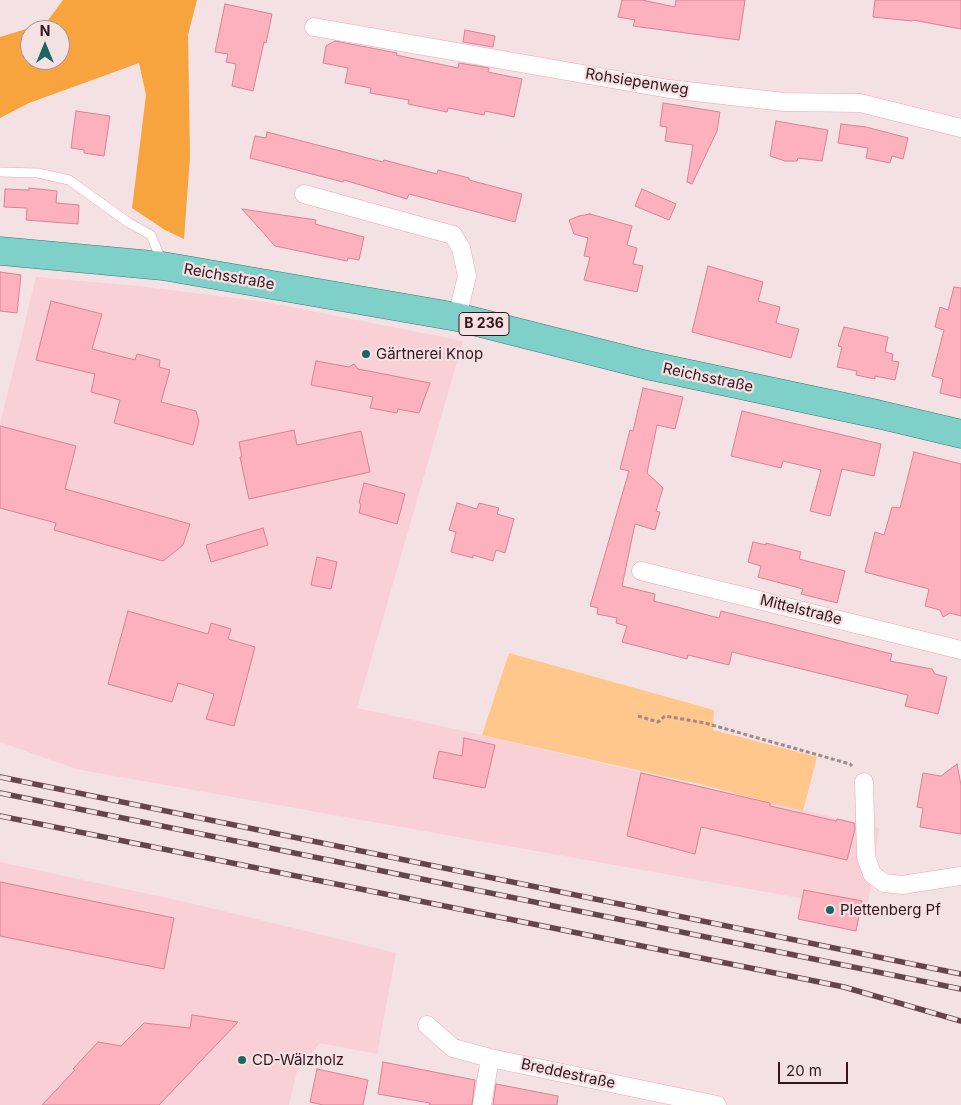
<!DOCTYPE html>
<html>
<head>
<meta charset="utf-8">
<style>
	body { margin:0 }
	#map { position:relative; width:961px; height:1105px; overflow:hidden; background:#f4e1e4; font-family:Inter,sans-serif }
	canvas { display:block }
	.north { position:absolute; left:20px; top:20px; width:50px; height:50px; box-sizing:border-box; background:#f4e1e4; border:1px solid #a88f94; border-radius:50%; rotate:0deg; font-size:14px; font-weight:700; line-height:20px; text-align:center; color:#35151c }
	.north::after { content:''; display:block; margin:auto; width:18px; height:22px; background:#1a6660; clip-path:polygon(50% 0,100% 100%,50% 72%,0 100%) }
	.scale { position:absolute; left:778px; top:1062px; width:70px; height:22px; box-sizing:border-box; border:2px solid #35151c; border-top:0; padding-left:6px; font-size:15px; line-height:18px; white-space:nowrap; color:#35151c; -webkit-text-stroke:4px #f4e1e4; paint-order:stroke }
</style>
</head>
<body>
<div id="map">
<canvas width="961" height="1105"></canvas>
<div class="north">N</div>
<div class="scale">20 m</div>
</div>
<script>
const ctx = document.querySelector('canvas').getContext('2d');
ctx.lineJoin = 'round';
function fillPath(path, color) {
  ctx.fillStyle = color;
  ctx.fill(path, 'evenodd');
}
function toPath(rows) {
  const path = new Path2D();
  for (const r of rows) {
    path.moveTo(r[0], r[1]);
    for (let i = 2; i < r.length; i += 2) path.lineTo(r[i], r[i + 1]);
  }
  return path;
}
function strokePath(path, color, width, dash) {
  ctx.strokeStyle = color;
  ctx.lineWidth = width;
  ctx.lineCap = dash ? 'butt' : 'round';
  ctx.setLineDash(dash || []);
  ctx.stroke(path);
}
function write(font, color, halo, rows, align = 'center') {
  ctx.font = font + ' Inter,sans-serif';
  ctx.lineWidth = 4.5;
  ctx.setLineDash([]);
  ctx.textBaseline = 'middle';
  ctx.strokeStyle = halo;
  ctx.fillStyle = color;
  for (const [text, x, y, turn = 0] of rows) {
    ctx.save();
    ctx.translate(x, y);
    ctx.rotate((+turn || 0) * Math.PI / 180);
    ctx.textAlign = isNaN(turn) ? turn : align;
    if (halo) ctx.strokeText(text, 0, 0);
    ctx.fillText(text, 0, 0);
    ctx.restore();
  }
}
fillPath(toPath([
	[36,277,138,286,266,302,463,341,357,708,482,735,879,828,867,910,76,769,0,742,0,424],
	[0,862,190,903,396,953,377,1054,320,1043,297,1071,289,1105,0,1105]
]), '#f8d0d6');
fillPath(toPath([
	[509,653,714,710,713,730,817,757,803,811,699,784,482,735]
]), '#ffc78b');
fillPath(toPath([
	[63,0,197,0,188,35,190,157,184,239,165,230,132,208,146,95,139,63,29,103,0,118,0,37,46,23],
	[30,30,60,30,60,60,30,60]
]), '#f7a43e');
const building = toPath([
	[622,0,642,0,675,7,676,0,745,0,739,40,633,26,635,20,618,17,622,0],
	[875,0,961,0,961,29,913,20,912,21,873,17,875,0],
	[225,4,272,14,266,43,264,42,253,91,232,86,236,64,226,62,228,54,215,52,225,4],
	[465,30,495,36,493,47,463,42,465,30],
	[335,41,397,53,396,55,458,68,459,63,489,68,488,72,522,79,514,117,485,111,484,115,448,108,447,112,408,104,409,100,370,93,371,88,345,83,348,68,323,63,326,46,335,41],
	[663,103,720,112,717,131,692,184,687,182,693,145,665,141,667,127,660,126,663,103],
	[76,111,110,116,104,156,84,153,84,150,71,148,76,111],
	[776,121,828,130,822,161,798,158,797,161,785,161,770,156,776,121],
	[841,124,866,127,908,138,903,159,892,156,890,163,866,158,868,148,838,143,841,124],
	[267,132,383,162,384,160,437,174,438,170,469,178,469,180,522,194,515,222,409,194,407,199,344,180,343,182,250,158,255,136,266,138,267,132],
	[29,188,57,191,56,203,79,205,78,224,26,220,27,208,4,207,5,189,29,190,29,188],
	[642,189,676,204,669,220,635,206,642,189],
	[242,209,316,220,315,224,364,237,359,260,348,258,347,261,275,246,242,209],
	[590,214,632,226,627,245,637,248,633,264,643,266,637,292,584,280,590,257,584,256,588,238,574,234,569,220,579,216,590,214],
	[708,266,763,282,758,301,780,307,776,323,799,329,791,358,692,332,708,266],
	[0,272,21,275,17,313,0,311,0,272],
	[954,287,961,288,961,398,940,393,943,379,932,376,944,330,935,327,940,307,948,310,954,287],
	[51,301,102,314,92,349,135,360,137,354,160,360,159,367,170,370,161,402,196,411,199,422,193,445,114,423,120,400,91,392,95,374,36,360,51,301],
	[844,327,888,337,885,352,893,354,892,361,899,362,895,380,875,376,875,379,856,375,857,371,837,367,842,347,838,346,844,327],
	[316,361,349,367,354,364,358,369,430,383,419,413,398,409,397,413,370,408,373,397,311,385,316,361],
	[643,388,683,397,675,429,657,425,647,473,663,488,656,511,660,512,655,530,635,524,622,586,655,594,654,601,719,618,721,611,892,654,890,661,932,669,935,674,947,677,938,714,905,706,908,695,732,652,729,665,688,655,687,659,622,642,627,626,616,623,617,618,597,614,598,608,590,606,629,471,620,469,630,430,633,431,643,388],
	[742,411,881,444,874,476,842,469,830,516,810,511,821,470,783,461,781,468,731,456,742,411],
	[0,426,76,446,65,489,190,524,183,545,163,561,54,530,56,523,0,508,0,426],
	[294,430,297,445,361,431,370,472,249,499,240,457,242,457,239,442,294,430],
	[914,452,961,464,961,616,950,613,943,617,940,610,925,606,929,589,865,572,875,532,884,535,892,507,900,508,914,452],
	[364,483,405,494,397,524,359,513,361,504,359,503,364,483],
	[457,503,477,509,479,503,499,508,497,514,514,519,505,553,496,550,493,561,473,555,473,558,451,552,456,532,449,530,457,503],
	[263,528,268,545,211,562,206,545,263,528],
	[753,542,766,545,766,543,801,552,799,559,845,571,837,603,801,594,803,589,758,577,761,566,748,562,753,542],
	[317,557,337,562,331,589,311,585,317,557],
	[128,611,208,634,211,623,231,629,228,639,255,647,234,726,206,719,214,694,178,683,172,702,108,684,128,611],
	[464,738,495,745,485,788,433,778,439,751,462,756,464,738],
	[957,764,961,785,961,834,920,827,923,808,917,807,923,773,941,776,957,764],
	[641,773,770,803,770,806,836,821,837,819,854,823,855,829,847,860,701,827,695,854,627,836,641,773],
	[0,882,174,918,164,969,0,936,0,882],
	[804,890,862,901,856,931,798,919,804,890],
	[192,1015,238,1022,159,1105,42,1105,75,1070,73,1069,98,1042,121,1046,144,1023,190,1028,192,1015],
	[383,1062,475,1080,472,1105,429,1105,430,1103,378,1094,383,1062],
	[317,1069,368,1080,363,1105,323,1105,310,1102,317,1069],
	[496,1084,558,1096,557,1105,493,1105,496,1084]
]);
fillPath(building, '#fdb1bf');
strokePath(building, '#d68393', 1);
const service = toPath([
	[0,172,38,173,69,180,129,223,151,235,162,262]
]);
const minor = toPath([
	[314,27,669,89,784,102,860,103,961,128],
	[304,194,453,235,461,248,467,276,457,317],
	[641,571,961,650],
	[864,782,866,857,872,874,884,883,902,885,961,876],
	[427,1025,453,1048,490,1058,717,1105],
	[482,1105,490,1058]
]);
const primary = toPath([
	[0,251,163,266,457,317,647,365,877,414,961,434]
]);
strokePath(service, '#f6a0b0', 10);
strokePath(minor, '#f6a0b0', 19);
strokePath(primary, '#2f7a76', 29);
strokePath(toPath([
	[638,716,658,722,665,716,705,723,850,764,852,766]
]), '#a1898d', 3, [4, 2.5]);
strokePath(service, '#fff', 9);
strokePath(minor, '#fff', 18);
strokePath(primary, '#80d0ca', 28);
const rail = toPath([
	[0,777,961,974],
	[0,793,961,989],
	[0,816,844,987,961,1021]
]);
strokePath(rail, '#63464c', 5.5);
strokePath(rail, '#f4e1e4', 4, [11]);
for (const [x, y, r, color] of [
	[366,354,5,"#1a6660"],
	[830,910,5,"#1a6660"],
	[242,1060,5,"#1a6660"]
]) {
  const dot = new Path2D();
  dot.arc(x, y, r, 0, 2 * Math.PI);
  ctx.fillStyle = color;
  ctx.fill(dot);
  strokePath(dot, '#f4e1e4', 2);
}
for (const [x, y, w] of [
	[484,324,50]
]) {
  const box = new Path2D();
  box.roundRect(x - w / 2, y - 11.5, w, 23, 4);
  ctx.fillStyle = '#f4e1e4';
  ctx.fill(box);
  strokePath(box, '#35151c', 1);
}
write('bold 14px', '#35151c', null, [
	["B 236",484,324]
]);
write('15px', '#35151c', '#f4e1e4', [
	["Rohsiepenweg",637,82,9],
	["Reichsstraße",229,277,10],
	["Reichsstraße",708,378,12],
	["Mittelstraße",801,610,14],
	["Breddestraße",568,1074,12]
]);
write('15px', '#35151c', '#f4e1e4', [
	["Gärtnerei Knop",376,354],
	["Plettenberg Pf",840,910],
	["CD-Wälzholz",252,1060]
], 'left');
</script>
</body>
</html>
